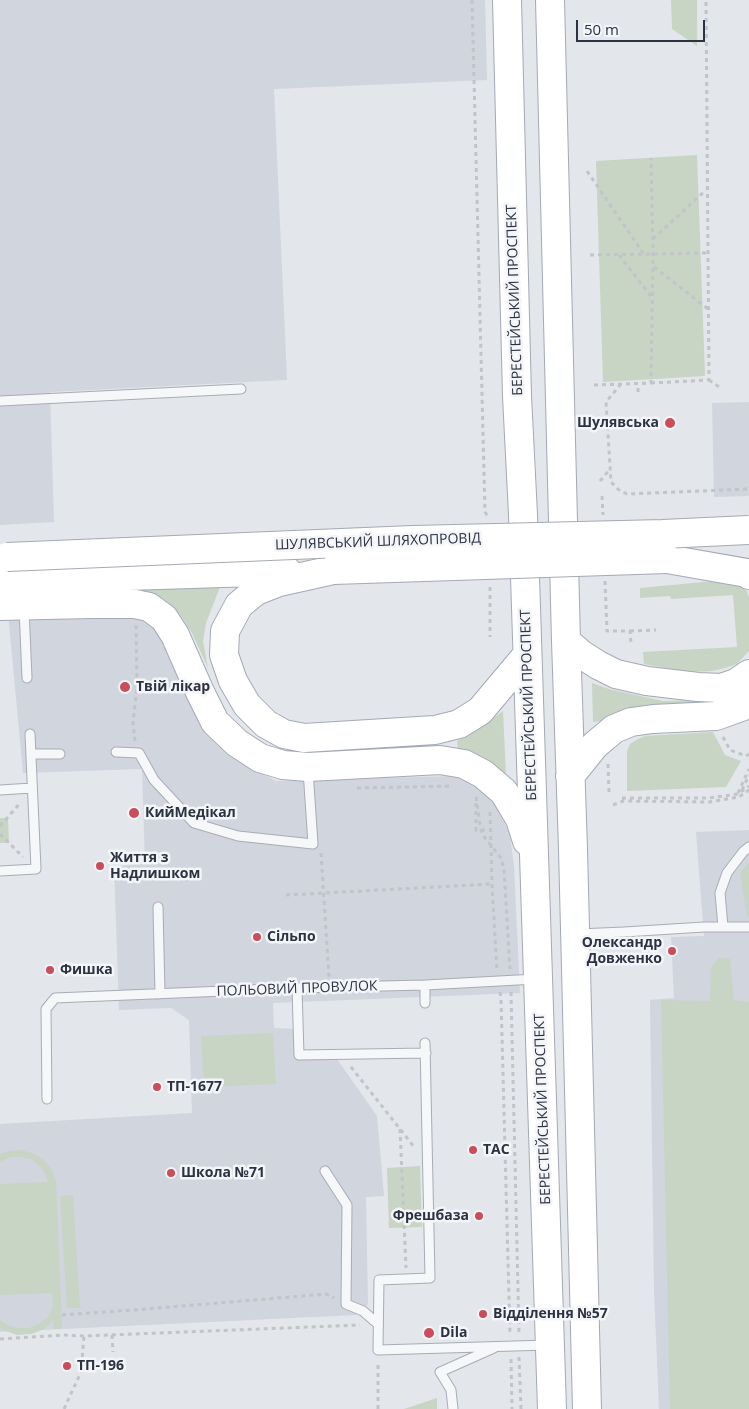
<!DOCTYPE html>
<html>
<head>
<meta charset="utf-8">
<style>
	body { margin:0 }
	#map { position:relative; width:749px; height:1409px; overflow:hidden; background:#e3e6eb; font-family:"Open Sans",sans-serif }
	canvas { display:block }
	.scale { position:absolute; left:576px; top:20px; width:129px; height:22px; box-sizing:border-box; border:2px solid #2b3242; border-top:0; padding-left:6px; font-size:15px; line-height:18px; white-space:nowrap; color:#2b3242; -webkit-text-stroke:4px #f3f5f8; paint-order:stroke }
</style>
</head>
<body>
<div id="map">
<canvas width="749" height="1409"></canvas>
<div class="scale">50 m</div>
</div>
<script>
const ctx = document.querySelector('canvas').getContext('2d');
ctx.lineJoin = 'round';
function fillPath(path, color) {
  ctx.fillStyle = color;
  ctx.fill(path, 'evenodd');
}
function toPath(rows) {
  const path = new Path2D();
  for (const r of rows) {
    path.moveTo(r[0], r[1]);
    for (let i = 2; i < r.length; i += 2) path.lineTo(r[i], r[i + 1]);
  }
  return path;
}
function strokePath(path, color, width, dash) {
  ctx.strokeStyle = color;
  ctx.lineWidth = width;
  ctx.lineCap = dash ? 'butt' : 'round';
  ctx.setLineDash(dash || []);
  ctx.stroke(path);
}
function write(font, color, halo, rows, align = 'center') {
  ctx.font = font + ' "Open Sans",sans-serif';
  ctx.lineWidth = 5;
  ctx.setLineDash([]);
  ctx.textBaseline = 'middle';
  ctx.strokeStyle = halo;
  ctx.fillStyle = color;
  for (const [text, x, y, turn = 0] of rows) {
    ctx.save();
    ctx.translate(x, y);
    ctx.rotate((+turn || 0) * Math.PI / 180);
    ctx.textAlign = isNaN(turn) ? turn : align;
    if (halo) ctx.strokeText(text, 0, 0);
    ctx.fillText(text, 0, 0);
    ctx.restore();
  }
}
fillPath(toPath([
	[0,0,485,0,487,80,274,89,287,380,50,392,54,522,0,525],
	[749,402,749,496,714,497,712,403],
	[8,613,141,613,172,646,195,713,210,735,229,756,276,781,453,776,472,781,495,803,510,835,514,866,520,993,273,1003,274,1028,294,1029,296,1059,337,1059,377,1116,384,1196,366,1197,368,1304,363,1311,356,1315,0,1332,0,1124,192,1113,189,1020,171,1008,119,1010,114,866,145,864,142,769,23,773],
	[749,830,749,1409,659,1409,654,1290,650,1000,674,998,671,937,704,936,696,832]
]), '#d1d5dd');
fillPath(toPath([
	[671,0,697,0,697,46,672,29],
	[697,155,705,376,603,382,596,161],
	[735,579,746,590,749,597,749,651,737,664,725,668,712,671,688,672,644,664,643,652,737,647,733,595,671,599,670,596,640,598,640,588],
	[220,587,206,623,203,641,208,668,192,633,180,614,168,602,132,596,129,590],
	[592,683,609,689,663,701,698,700,727,698,715,703,641,706,627,710,602,721,593,722],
	[503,711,506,776,482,760,458,751,457,741,480,728],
	[713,732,725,755,741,761,726,787,627,791,627,751,630,744,638,739,645,736],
	[0,818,8,818,9,843,0,843],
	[749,863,749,917,747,916,740,872],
	[719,958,730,959,734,1000,749,1002,749,1409,670,1409,661,1000,710,1001,711,967],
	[273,1033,276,1084,204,1087,201,1036],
	[22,1150,34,1154,44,1160,52,1170,56,1181,62,1329,54,1329,53,1320,44,1329,31,1334,17,1335,3,1330,0,1328,0,1320,7,1325,18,1328,29,1328,39,1324,48,1317,53,1307,52,1293,0,1295,0,1184,48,1182,45,1173,39,1165,31,1159,21,1157,11,1157,0,1162,0,1154,10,1151],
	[420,1166,422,1227,389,1228,387,1168],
	[73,1195,80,1308,67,1308,60,1196],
	[437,1398,437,1409,404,1409]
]), '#c8d4c4');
const lane = toPath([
	[0,401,241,389],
	[24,608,27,678],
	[116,752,139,753,154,780,194,823,238,836,313,844,308,770],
	[31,754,60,754],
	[0,790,32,788],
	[0,871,36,869,30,734],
	[158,907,160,994],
	[723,927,720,893,727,873,743,852,749,847],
	[578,934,624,932,704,927,749,927],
	[425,985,425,1003],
	[297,988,299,1055,426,1053],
	[425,1043,430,1278,379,1280,378,1350,548,1345],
	[47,1099,46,1009,55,998,297,988,425,985,536,979],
	[325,1171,347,1205,346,1304,363,1311,378,1324],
	[453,1409,451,1390,440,1372,494,1348]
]);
const primary = toPath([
	[507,0,517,396,523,515,552,1409],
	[550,0,566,641,573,849,587,1409],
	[667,559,747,573,749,575],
	[333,570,279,582,256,591,239,605,225,631,224,655,233,681,247,705,266,724,284,734,304,738,435,730,459,724,480,711,527,655],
	[0,580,287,571],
	[0,606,92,604,135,604,149,607,164,618,175,635,200,692,215,722,237,743,260,758,283,765,308,767,440,760,464,764,483,774,504,792,520,819,527,841],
	[566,641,581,654,598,665,616,674,647,681,698,687,721,688,736,683,749,674],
	[570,776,595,745,614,729,631,722,653,719,716,716,749,704]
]);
strokePath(lane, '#a8acb5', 11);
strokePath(primary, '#a3a9b6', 30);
strokePath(toPath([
	[472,0,485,512,487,515,490,516],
	[587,171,643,253],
	[653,239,706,190],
	[590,255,707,253],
	[619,255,653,299],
	[654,267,708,309],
	[709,380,722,389],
	[651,383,709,380,706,0],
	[621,384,606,402,611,482,619,490,627,494,749,489],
	[594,385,651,383,653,253,651,158],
	[638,392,638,384],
	[600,481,610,469],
	[602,496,603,515],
	[605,581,607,631,630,631,631,643],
	[490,587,490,637],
	[630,631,656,630],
	[723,737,730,750,746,756,749,754],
	[135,741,133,723,137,687,136,625],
	[608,764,609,792],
	[357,788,451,786],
	[742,790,749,775],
	[738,793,749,769],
	[476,797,481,830,485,838,501,858,504,869,510,969],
	[622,798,709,798,738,794,749,786],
	[476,803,476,830,491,830],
	[613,805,623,801,709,802,739,797,749,790],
	[490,812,492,884,497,971],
	[0,826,21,802],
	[0,834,23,857],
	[321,853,329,977],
	[286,895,492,884],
	[500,992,501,999,510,1335],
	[511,992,519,1333],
	[351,1067,415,1148],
	[400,1129,406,1268],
	[492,1314,509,1313],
	[62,1315,134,1310,326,1294,334,1298],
	[112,1335,113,1352],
	[0,1339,62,1335,84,1336,360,1325],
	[519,1357,521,1409],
	[511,1359,512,1409],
	[64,1409,81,1372,84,1336],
	[378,1409,378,1362]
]), '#c1c4c9', 3, [4, 4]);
strokePath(lane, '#f6f7f9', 9);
strokePath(primary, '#fff', 28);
const primaryBridge = toPath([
	[7,557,413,540,663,534,749,530],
	[333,570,667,559]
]);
strokePath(primaryBridge, '#a3a9b6', 30, []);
strokePath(primaryBridge, '#fff', 28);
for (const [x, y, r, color] of [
	[670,423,6,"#ca4e59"],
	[125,687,6,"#ca4e59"],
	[134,813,6,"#ca4e59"],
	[100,866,5,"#ca4e59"],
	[257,937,5,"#ca4e59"],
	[672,951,5,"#ca4e59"],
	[50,970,5,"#ca4e59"],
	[157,1087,5,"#ca4e59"],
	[473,1150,5,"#ca4e59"],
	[171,1173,5,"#ca4e59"],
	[479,1216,5,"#ca4e59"],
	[483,1314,5,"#ca4e59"],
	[429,1333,6,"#ca4e59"],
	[67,1366,5,"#ca4e59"]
]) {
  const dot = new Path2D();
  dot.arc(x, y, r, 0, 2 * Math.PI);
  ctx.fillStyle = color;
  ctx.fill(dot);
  strokePath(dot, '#f3f5f8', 2);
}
write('14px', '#2b3242', '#f3f5f8', [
	["БЕРЕСТЕЙСЬКИЙ ПРОСПЕКТ",515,300,-92],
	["ШУЛЯВСЬКИЙ ШЛЯХОПРОВІД",378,542,-2],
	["БЕРЕСТЕЙСЬКИЙ ПРОСПЕКТ",529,705,-92],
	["ПОЛЬОВИЙ ПРОВУЛОК",297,989,-2],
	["БЕРЕСТЕЙСЬКИЙ ПРОСПЕКТ",543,1109,-92]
]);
write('bold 14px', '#2b3242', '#f3f5f8', [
	["Шулявська",659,423,"right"],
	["Твій лікар",136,687],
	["КийМедікал",145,813],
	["Життя з",110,858],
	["Надлишком",110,874],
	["Сільпо",267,937],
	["Олександр",662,943,"right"],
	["Довженко",662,959,"right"],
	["Фишка",60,970],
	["ТП-1677",167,1087],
	["ТАС",483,1150],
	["Школа №71",181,1173],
	["Фрешбаза",469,1216,"right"],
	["Відділення №57",493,1314],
	["Dila",440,1333],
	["ТП-196",77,1366]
], 'left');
</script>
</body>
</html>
